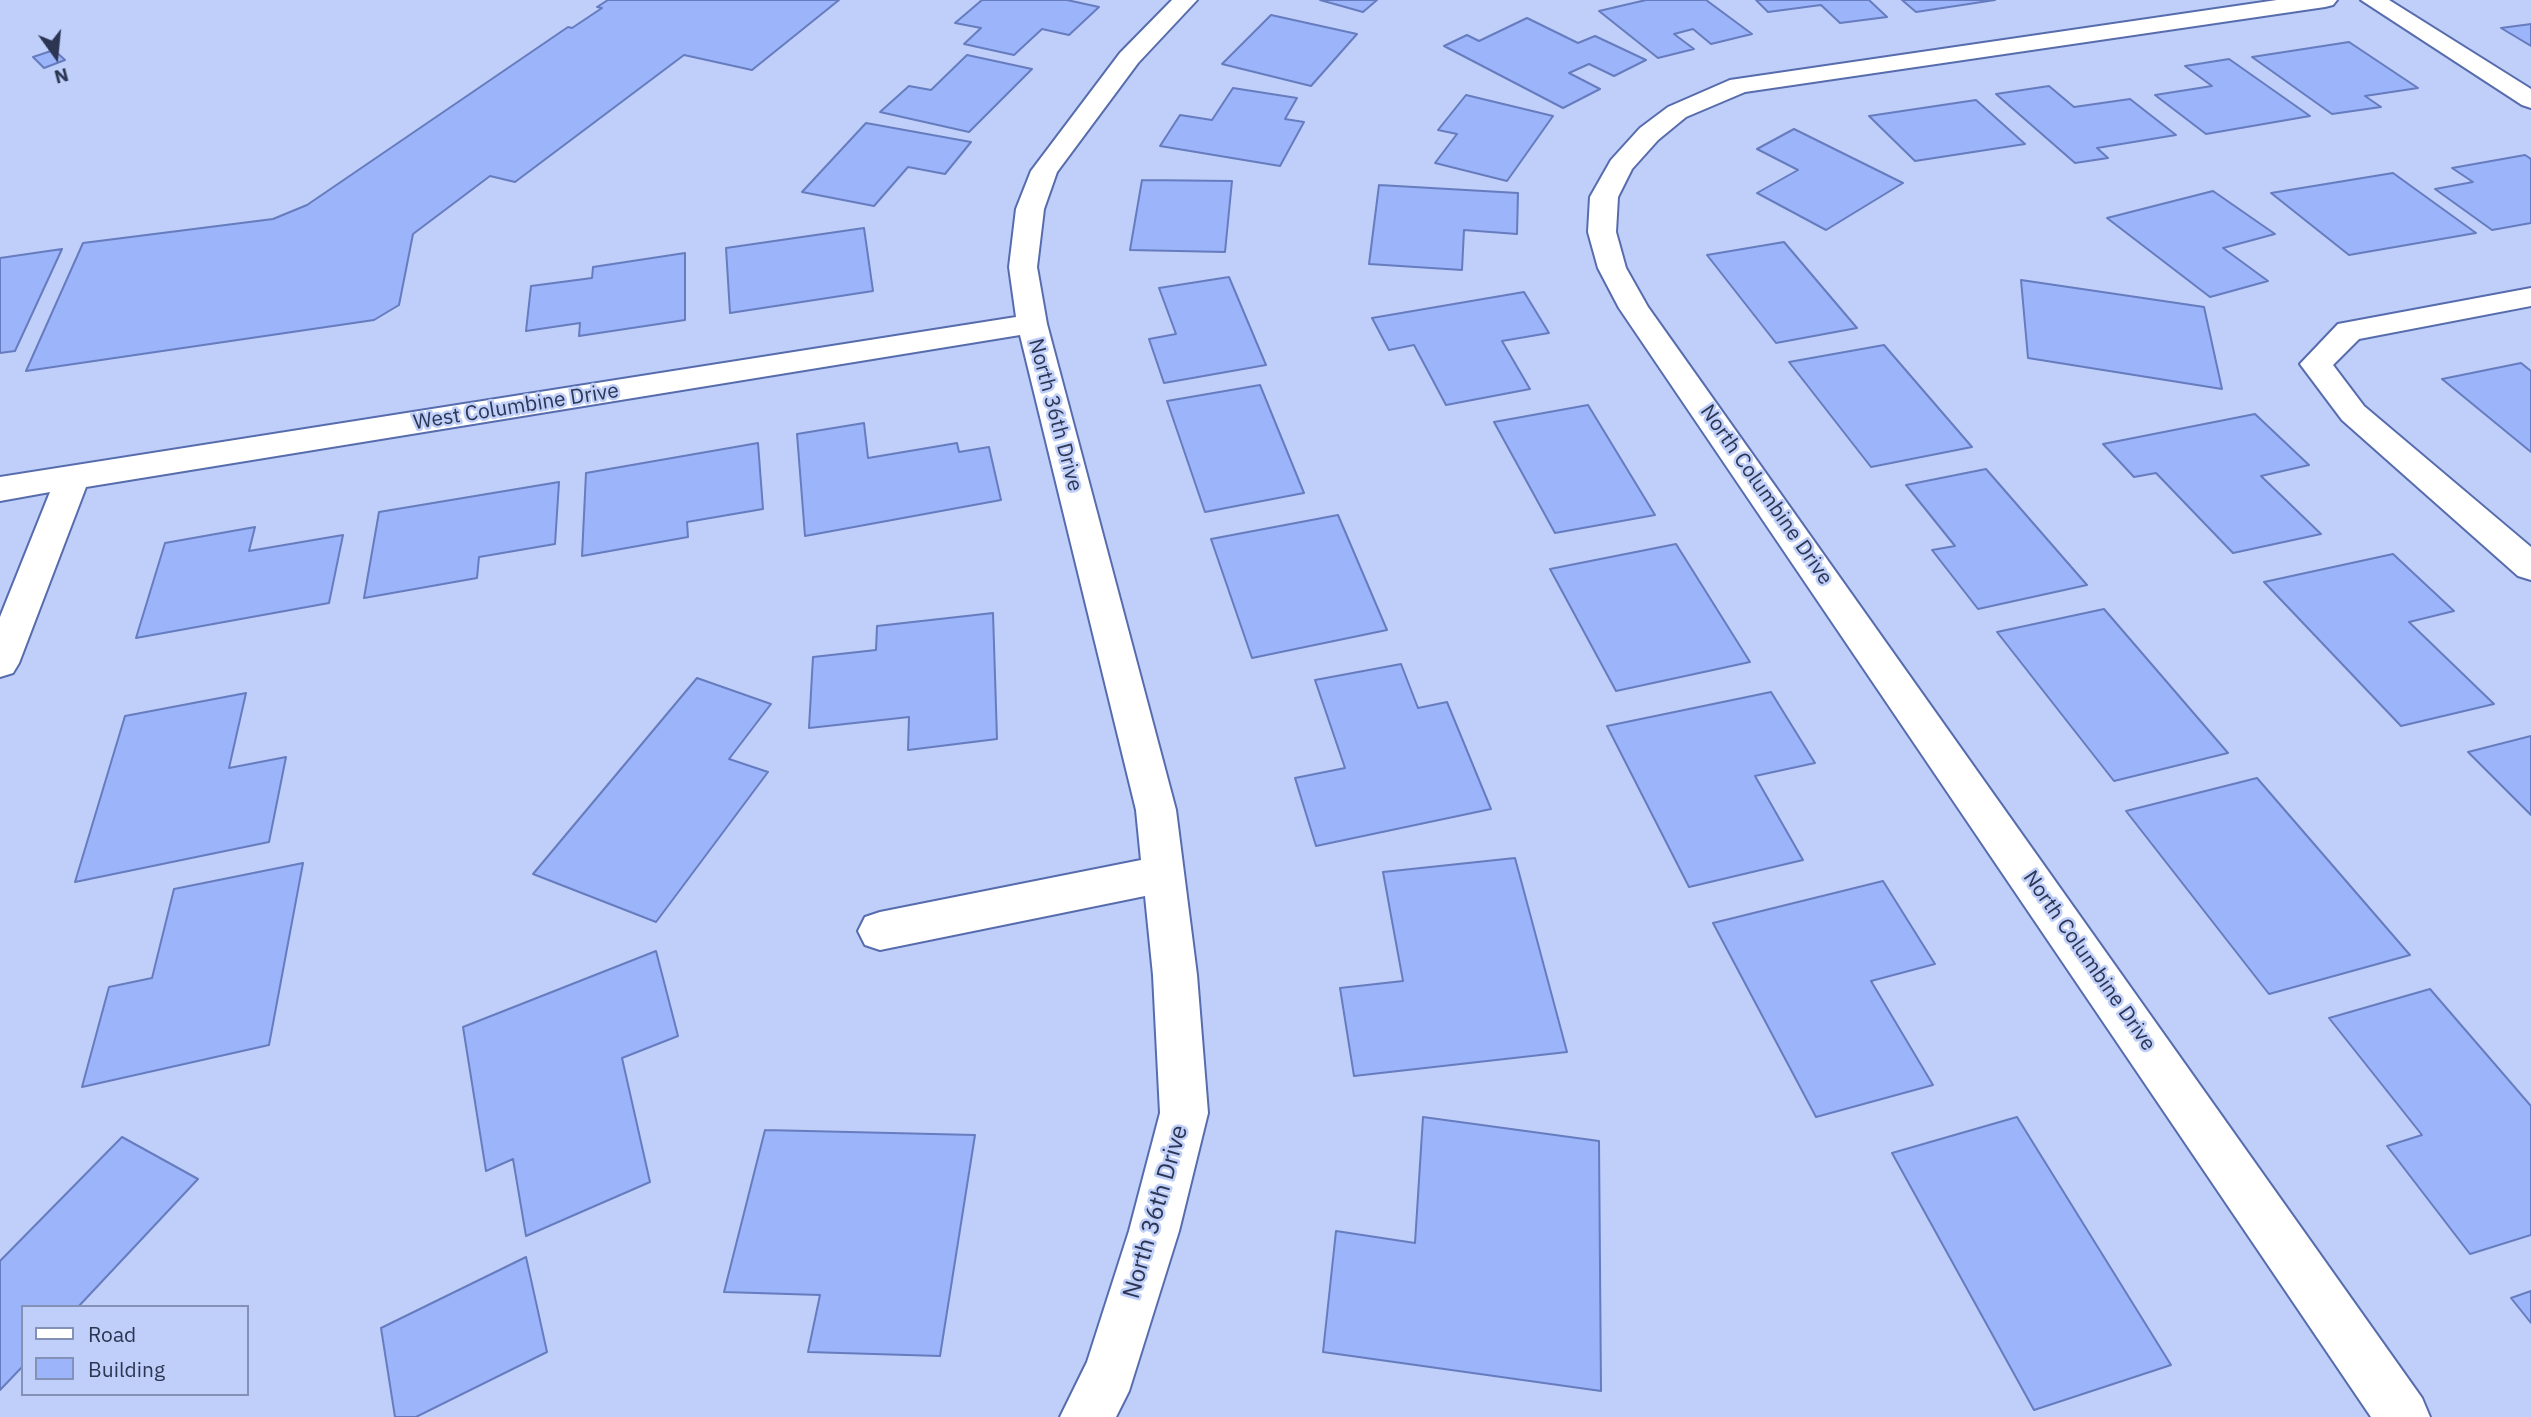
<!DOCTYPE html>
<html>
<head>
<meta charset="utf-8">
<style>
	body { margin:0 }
	#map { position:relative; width:2531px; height:1417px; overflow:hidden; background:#bfcffa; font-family:"IBM Plex Sans",sans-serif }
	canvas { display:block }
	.legend { position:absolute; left:21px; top:1305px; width:228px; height:91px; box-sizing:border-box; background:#bfcffa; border:2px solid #8491b7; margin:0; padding:9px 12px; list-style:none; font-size:21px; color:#2c3552 }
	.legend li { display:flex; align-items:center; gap:14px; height:35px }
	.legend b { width:35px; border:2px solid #8491b7 }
	.north { position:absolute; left:21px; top:21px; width:70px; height:70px; -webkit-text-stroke:5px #bfcffa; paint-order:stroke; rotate:165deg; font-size:19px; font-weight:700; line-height:28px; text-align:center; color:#2c3552 }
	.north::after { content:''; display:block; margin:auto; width:24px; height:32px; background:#2c3552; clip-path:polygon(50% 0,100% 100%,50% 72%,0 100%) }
</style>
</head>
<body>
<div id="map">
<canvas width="2531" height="1417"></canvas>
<ul class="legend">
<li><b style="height:9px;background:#fff"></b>Road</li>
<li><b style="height:19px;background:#9bb4fa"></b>Building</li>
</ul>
<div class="north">N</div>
</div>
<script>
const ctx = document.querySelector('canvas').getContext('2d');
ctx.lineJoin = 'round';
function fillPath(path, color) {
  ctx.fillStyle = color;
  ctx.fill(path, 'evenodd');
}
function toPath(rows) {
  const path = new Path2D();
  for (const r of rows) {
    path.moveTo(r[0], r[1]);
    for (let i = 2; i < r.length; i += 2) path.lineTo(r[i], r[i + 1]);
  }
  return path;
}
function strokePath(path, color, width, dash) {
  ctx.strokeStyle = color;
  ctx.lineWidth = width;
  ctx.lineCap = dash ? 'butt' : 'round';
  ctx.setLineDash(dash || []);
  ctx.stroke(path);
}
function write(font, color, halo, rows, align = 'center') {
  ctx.font = font + ' "IBM Plex Sans",sans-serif';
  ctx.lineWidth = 5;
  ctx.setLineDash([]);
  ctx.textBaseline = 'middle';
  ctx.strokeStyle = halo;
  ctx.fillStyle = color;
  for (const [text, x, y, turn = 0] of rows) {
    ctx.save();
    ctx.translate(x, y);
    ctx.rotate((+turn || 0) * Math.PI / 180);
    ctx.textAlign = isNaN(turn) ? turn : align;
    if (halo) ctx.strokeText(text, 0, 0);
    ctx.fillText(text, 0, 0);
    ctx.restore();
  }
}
const building = toPath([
	[608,0,839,0,752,70,684,55,515,182,490,176,413,234,399,305,374,320,26,371,83,243,273,219,307,205,568,27,572,28,602,8,597,7,608,0],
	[982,0,1067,0,1099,7,1069,35,1042,29,1014,55,964,44,981,28,955,23,982,0],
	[1320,0,1377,0,1363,12,1320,0],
	[1646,0,1706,0,1752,34,1711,44,1693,29,1674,34,1694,49,1658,58,1599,11,1646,0],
	[1756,0,1869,0,1887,17,1840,23,1821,5,1768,12,1756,0],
	[1902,0,1995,0,1916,12,1902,0],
	[1271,15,1357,34,1311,86,1222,64,1271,15],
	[1527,18,1578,43,1595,36,1646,60,1614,76,1589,64,1569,73,1600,89,1563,108,1444,46,1467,35,1479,41,1527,18],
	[2531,24,2531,46,2501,28,2531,24],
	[2349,42,2418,88,2365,96,2381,107,2332,114,2252,57,2349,42],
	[54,50,65,60,44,68,33,57,54,50],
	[967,55,1032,69,969,132,880,112,909,86,931,90,967,55],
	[2229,59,2310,116,2206,134,2155,95,2212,86,2185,66,2229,59],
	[2049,86,2074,107,2130,99,2176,135,2097,148,2108,158,2075,163,1996,94,2049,86],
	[1233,88,1297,98,1285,119,1304,122,1280,166,1160,146,1180,115,1212,120,1233,88],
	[1466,95,1553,116,1507,181,1435,163,1457,134,1438,130,1466,95],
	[1976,100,2025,144,1915,161,1869,116,1976,100],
	[866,123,971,142,945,174,908,167,874,206,802,192,866,123],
	[1794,129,1903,183,1826,230,1757,193,1798,170,1757,149,1794,129],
	[2525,155,2531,159,2531,223,2492,230,2435,189,2473,182,2452,168,2525,155],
	[2393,173,2476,233,2349,255,2271,193,2393,173],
	[1142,180,1232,181,1225,252,1130,250,1142,180],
	[1379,185,1518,193,1517,234,1464,230,1462,270,1369,264,1379,185],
	[2213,191,2275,234,2223,248,2268,281,2210,297,2107,218,2213,191],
	[864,228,873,291,730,313,726,248,864,228],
	[1784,242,1857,328,1776,343,1707,255,1784,242],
	[62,249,15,351,0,353,0,258,62,249],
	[685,253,685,320,579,336,580,323,526,331,531,286,592,278,593,267,685,253],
	[1229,277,1266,365,1164,383,1149,339,1176,334,1159,288,1229,277],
	[2021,280,2204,307,2222,389,2028,358,2021,280],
	[1524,292,1549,333,1502,341,1530,389,1446,405,1414,345,1389,350,1372,318,1524,292],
	[1884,345,1972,447,1871,467,1789,362,1884,345],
	[2521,363,2531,371,2531,452,2442,379,2521,363],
	[1260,385,1304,493,1205,512,1167,401,1260,385],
	[1588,405,1655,515,1555,533,1494,422,1588,405],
	[2255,414,2309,465,2261,476,2321,534,2233,553,2156,473,2134,477,2103,444,2255,414],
	[864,423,868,458,957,443,959,452,989,447,1001,500,805,536,797,434,864,423],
	[758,443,763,509,687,522,688,537,582,556,586,473,758,443],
	[1986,469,2087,585,1978,609,1932,550,1955,546,1906,485,1986,469],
	[559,482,555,544,479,557,477,578,364,598,379,512,559,482],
	[1338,515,1387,630,1252,658,1211,539,1338,515],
	[255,527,249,551,343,535,329,603,136,638,165,543,255,527],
	[1676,544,1750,662,1616,691,1550,569,1676,544],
	[2393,554,2454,611,2409,622,2494,704,2401,726,2264,582,2393,554],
	[2104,609,2228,753,2114,781,1997,632,2104,609],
	[993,613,997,739,908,750,909,717,809,728,813,657,876,650,877,626,993,613],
	[1401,664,1418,708,1447,702,1491,809,1316,846,1295,778,1345,768,1315,680,1401,664],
	[697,678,771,704,729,759,768,772,656,922,533,874,697,678],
	[1771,692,1815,763,1755,776,1803,860,1689,887,1607,726,1771,692],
	[246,693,229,768,286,757,269,842,75,882,125,716,246,693],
	[2531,736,2531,815,2468,752,2531,736],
	[2257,778,2410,955,2269,994,2126,811,2257,778],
	[1515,858,1567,1052,1354,1076,1340,988,1403,981,1383,872,1515,858],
	[303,863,269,1045,82,1087,109,987,152,978,174,889,303,863],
	[1883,881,1935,964,1871,981,1933,1085,1816,1117,1713,923,1883,881],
	[656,951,678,1036,622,1058,650,1182,526,1236,513,1159,486,1171,463,1027,656,951],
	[2430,989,2531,1106,2531,1235,2470,1254,2387,1146,2422,1135,2329,1018,2430,989],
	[1423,1117,1599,1141,1601,1391,1323,1352,1336,1231,1415,1243,1423,1117],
	[2017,1117,2171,1365,2034,1410,1892,1153,2017,1117],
	[765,1130,975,1135,940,1356,808,1352,820,1295,724,1292,765,1130],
	[122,1137,198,1179,78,1307,23,1307,23,1366,0,1390,0,1261,122,1137],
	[526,1257,547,1352,416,1417,395,1417,381,1328,526,1257],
	[2531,1291,2531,1323,2511,1298,2531,1291]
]);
fillPath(building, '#9bb4fa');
strokePath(building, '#667cbe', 2);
const minor = toPath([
	[1172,0,1197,0,1138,63,1057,172,1044,209,1037,267,1047,324,1176,810,1197,975,1208,1113,1179,1231,1129,1391,1116,1417,1060,1417,1087,1362,1129,1231,1160,1113,1153,975,1145,896,880,950,865,945,858,931,865,917,880,912,1141,860,1136,810,1020,335,86,487,19,663,13,673,0,677,0,617,50,492,0,501,0,477,1016,317,1009,267,1016,209,1031,171,1120,53,1172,0],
	[2277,0,2337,0,2333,5,2325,7,1745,92,1686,117,1658,140,1632,169,1618,197,1616,232,1626,268,1648,307,2422,1398,2430,1417,2371,1417,1619,308,1598,268,1588,232,1590,197,1611,160,1640,128,1668,107,1730,80,2277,0],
	[2361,0,2389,0,2531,89,2531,108,2522,105,2361,0],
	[2531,288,2531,306,2359,339,2333,365,2364,406,2531,547,2531,580,2518,576,2342,420,2300,364,2338,324,2531,288]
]);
strokePath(minor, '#576cad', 4);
fillPath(minor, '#fff');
write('21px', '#2c3552', '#bfcffa', [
	["West Columbine Drive",516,407,-9],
	["North 36th Drive",1055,415,75],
	["North Columbine Drive",1766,495,55],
	["North Columbine Drive",2089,961,55]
]);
write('24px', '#2c3552', '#bfcffa', [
	["North 36th Drive",1156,1212,-74]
]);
</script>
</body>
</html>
